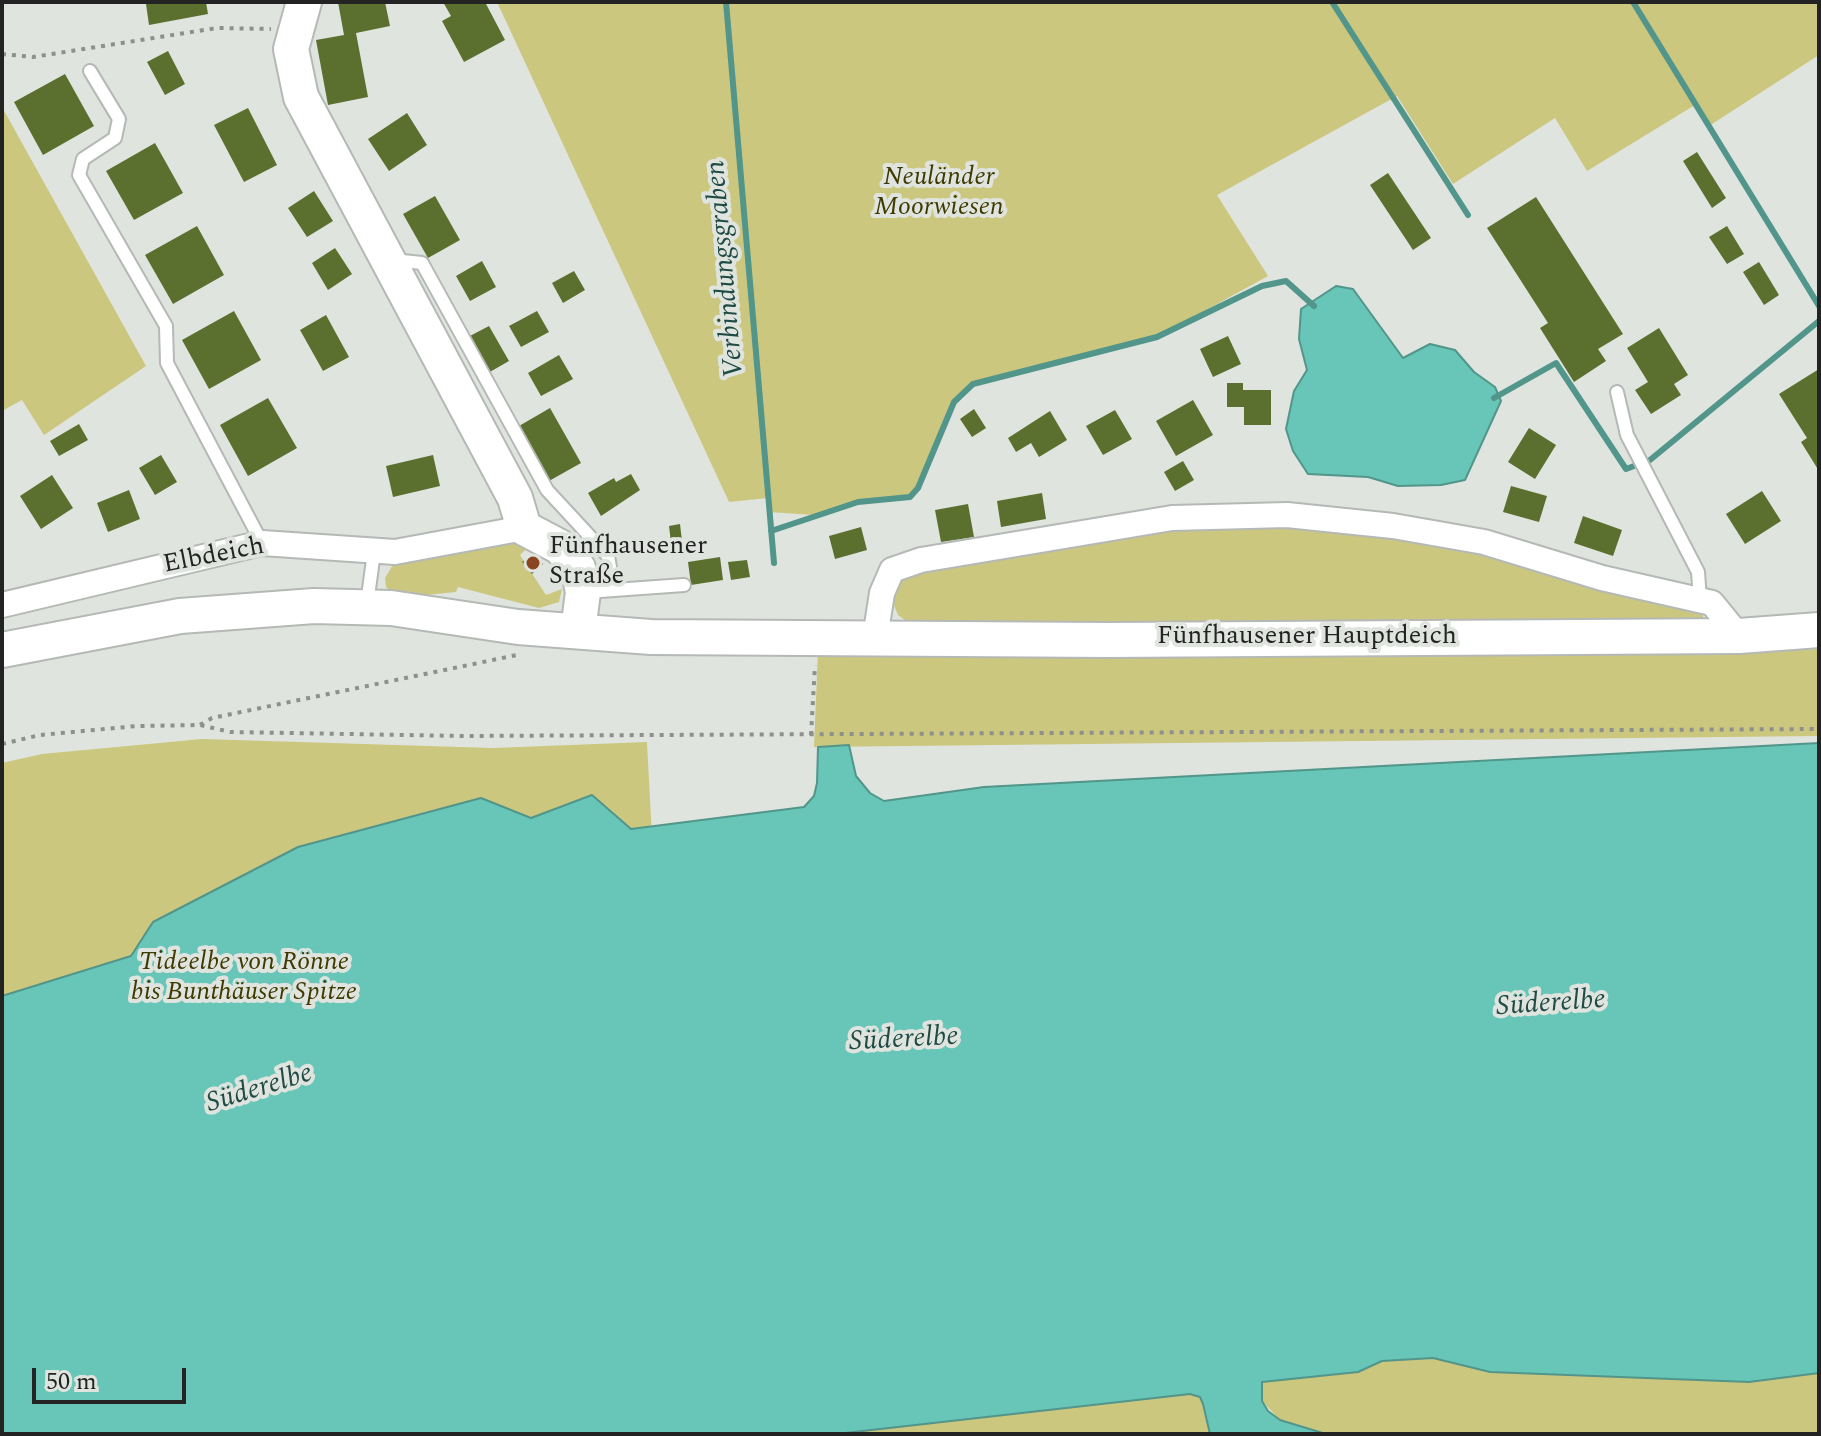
<!DOCTYPE html>
<html>
<head>
<meta charset="utf-8">
<style>
	body { margin:0 }
	#map { position:relative; width:1821px; height:1436px; overflow:hidden; background:#e0e4df; font-family:Spectral,serif }
	canvas { display:block }
	.frame { position:absolute; inset:0; border:4px solid #222322; pointer-events:none }
	.scale { position:absolute; left:32px; top:1368px; width:154px; height:36px; box-sizing:border-box; border:4px solid #222322; border-top:0; padding-left:10px; font-size:24px; line-height:28px; white-space:nowrap; color:#222322; -webkit-text-stroke:6px #e0e4df; paint-order:stroke }
</style>
</head>
<body>
<div id="map">
<canvas width="1821" height="1436"></canvas>
<div class="frame"></div>
<div class="scale">50 m</div>
</div>
<script>
const ctx = document.querySelector('canvas').getContext('2d');
ctx.lineJoin = 'round';
function fillPath(path, color) {
  ctx.fillStyle = color;
  ctx.fill(path, 'evenodd');
}
function toPath(rows) {
  const path = new Path2D();
  for (const r of rows) {
    path.moveTo(r[0], r[1]);
    for (let i = 2; i < r.length; i += 2) path.lineTo(r[i], r[i + 1]);
  }
  return path;
}
function strokePath(path, color, width, dash) {
  ctx.strokeStyle = color;
  ctx.lineWidth = width;
  ctx.lineCap = dash ? 'butt' : 'round';
  ctx.setLineDash(dash || []);
  ctx.stroke(path);
}
function write(font, color, halo, rows, align = 'center') {
  ctx.font = font + ' Spectral,serif';
  ctx.lineWidth = 8;
  ctx.setLineDash([]);
  ctx.textBaseline = 'middle';
  ctx.strokeStyle = halo;
  ctx.fillStyle = color;
  for (const [text, x, y, turn = 0] of rows) {
    ctx.save();
    ctx.translate(x, y);
    ctx.rotate((+turn || 0) * Math.PI / 180);
    ctx.textAlign = isNaN(turn) ? turn : align;
    if (halo) ctx.strokeText(text, 0, 0);
    ctx.fillText(text, 0, 0);
    ctx.restore();
  }
}
fillPath(toPath([
	[497,2,1819,2,1819,55,1709,126,1695,105,1587,171,1555,118,1453,184,1397,96,1217,195,1268,276,1157,337,973,384,948,414,918,488,910,497,858,502,814,515,769,512,768,498,729,502],
	[2,107,146,366,44,435,22,400,2,411],
	[1276,524,1419,536,1701,612,1705,621,1693,628,909,623,898,615,890,596,906,577,1121,533],
	[504,540,527,548,520,555,546,595,562,589,559,602,539,608,458,587,456,592,396,598,386,587,385,578,394,563],
	[1819,649,1819,736,814,747,818,650,1713,655],
	[202,739,493,748,647,742,668,1141,2,1298,2,763,42,754],
	[1433,1358,1490,1372,1749,1382,1819,1373,1819,1434,1326,1434,1280,1420,1262,1401,1262,1382,1358,1372,1382,1361],
	[1190,1394,1200,1397,1203,1404,1210,1434,836,1434]
]), '#ccc77f');
const water = toPath([
	[1336,286,1353,289,1403,358,1430,344,1455,350,1474,372,1495,387,1501,401,1465,480,1441,485,1398,486,1368,477,1308,474,1293,451,1286,429,1294,391,1307,370,1299,339,1301,309,1336,286],
	[1819,743,1819,1373,1749,1382,1490,1372,1433,1358,1382,1361,1358,1372,1262,1382,1262,1401,1268,1411,1280,1420,1326,1434,1210,1434,1203,1404,1200,1397,1190,1394,836,1434,2,1434,2,996,131,956,153,922,298,847,481,798,531,818,592,795,631,829,804,807,814,796,817,783,818,747,849,745,856,776,870,793,884,801,984,787,1819,743]
]);
fillPath(water, '#67c6b7');
strokePath(water, '#52958a', 2);
strokePath(toPath([
	[726,2,774,563],
	[1332,2,1468,215],
	[1633,2,1819,306],
	[1494,398,1556,363,1626,469,1650,460,1819,321],
	[771,531,858,502,910,497,918,488,954,402,973,384,1157,337,1262,286,1286,281,1314,306]
]), '#52958a', 6);
fillPath(toPath([
	[158,2,206,2,208,14,149,25,146,4],
	[338,2,385,2,390,26,356,33,368,97,328,105,316,40,344,35],
	[443,2,485,2,505,40,464,62,442,21,451,16],
	[168,51,185,84,165,95,147,62],
	[65,74,94,126,43,155,14,102],
	[248,108,277,165,244,182,214,125],
	[407,113,427,145,389,171,368,139],
	[155,143,183,193,134,220,106,171],
	[1697,152,1726,198,1712,208,1683,161],
	[1388,173,1431,238,1413,250,1370,185],
	[314,191,333,221,307,237,288,208],
	[435,196,460,240,428,258,403,214],
	[1536,197,1623,334,1598,349,1606,361,1574,382,1540,328,1548,323,1487,228],
	[197,226,224,275,173,304,145,255],
	[1727,226,1744,254,1727,264,1709,237],
	[335,248,352,274,328,290,312,263],
	[482,261,496,287,470,301,456,276],
	[1759,262,1779,295,1764,305,1743,272],
	[574,271,585,290,563,303,552,283],
	[234,311,261,360,209,389,182,340],
	[537,311,549,332,521,347,509,326],
	[326,315,349,357,323,371,300,330],
	[489,326,509,361,488,373,468,337],
	[1659,328,1688,375,1674,384,1681,395,1651,414,1635,390,1648,382,1627,348],
	[1228,336,1241,364,1213,377,1200,349],
	[559,355,573,379,541,396,528,373],
	[1819,369,1819,471,1801,442,1807,438,1779,394],
	[1227,383,1243,383,1243,390,1271,390,1271,425,1244,425,1244,407,1227,407],
	[268,398,297,448,248,476,220,425],
	[1193,400,1213,435,1176,456,1156,421],
	[550,408,581,463,549,481,519,426],
	[974,409,986,428,972,437,960,419],
	[1115,410,1132,439,1103,455,1086,426],
	[1050,411,1067,440,1039,457,1031,443,1016,452,1008,438],
	[79,424,88,440,59,456,50,441],
	[1529,428,1556,445,1535,479,1508,462],
	[161,455,177,482,155,495,139,468],
	[433,455,440,486,393,497,386,466],
	[1183,461,1194,480,1175,491,1164,472],
	[631,474,640,490,601,516,588,493,614,478,616,482],
	[52,475,73,508,41,529,20,496],
	[1511,486,1547,496,1539,522,1503,512],
	[129,490,140,519,108,532,97,503],
	[1762,491,1781,521,1745,544,1726,514],
	[1042,493,1046,519,1001,527,997,501],
	[968,504,974,537,941,542,935,510],
	[1583,516,1622,530,1613,556,1574,543],
	[680,524,682,541,671,543,669,526],
	[861,527,867,550,835,559,829,536],
	[534,553,543,564,532,574,522,562],
	[720,557,723,580,691,585,688,562],
	[747,560,750,577,731,580,728,562]
]), '#5b6f2e');
const lane = toPath([
	[90,71,119,119,115,138,83,159,79,175,166,326,167,363,262,543],
	[393,260,422,263,547,490,608,556,610,567,603,580,585,590],
	[1617,392,1627,435,1698,572,1700,600],
	[586,592,684,585],
	[367,604,374,552]
]);
const street = toPath([
	[2,605,262,543,395,552,524,528],
	[875,638,882,593,892,570,921,560,1172,518,1287,515,1393,526,1484,542,1602,578,1712,603,1739,636]
]);
const secondary = toPath([
	[304,2,291,49,301,97,515,498,524,528,560,547,578,568,583,592,578,631],
	[2,650,180,616,314,606,391,608,518,627,651,637,1108,640,1739,636,1819,630]
]);
strokePath(lane, '#b5b9b5', 16);
strokePath(street, '#b5b9b5', 28);
strokePath(secondary, '#b5b9b5', 38);
strokePath(toPath([
	[2,54,33,57,217,28,271,29],
	[200,725,212,718,517,655],
	[811,735,815,665],
	[2,744,40,735,137,726,200,725,230,732,464,736,1819,729]
]), '#8d908d', 4, [4, 6]);
strokePath(lane, '#fff', 12);
strokePath(street, '#fff', 24);
strokePath(secondary, '#fff', 34);
for (const [x, y, r, color] of [
	[533,563,8,"#8c461f"]
]) {
  const dot = new Path2D();
  dot.arc(x, y, r, 0, 2 * Math.PI);
  ctx.fillStyle = color;
  ctx.fill(dot);
  strokePath(dot, '#e0e4df', 3);
}
write('italic 26px', '#3f3a00', '#e0e4df', [
	["Neuländer",939,179],
	["Moorwiesen",939,209],
	["Tideelbe von Rönne",244,964],
	["bis Bunthäuser Spitze",244,994]
]);
write('26px', '#222322', '#e0e4df', [
	["Fünfhausener",549,548],
	["Straße",549,578]
], 'left');
write('26px', '#222322', '#e0e4df', [
	["Elbdeich",214,557,-11],
	["Fünfhausener Hauptdeich",1307,638]
]);
write('italic 28px', '#204b44', '#e0e4df', [
	["Verbindungsgraben",727,269,-95],
	["Süderelbe",1551,1005,-4],
	["Süderelbe",904,1041,-3],
	["Süderelbe",260,1090,-17]
]);
</script>
</body>
</html>
